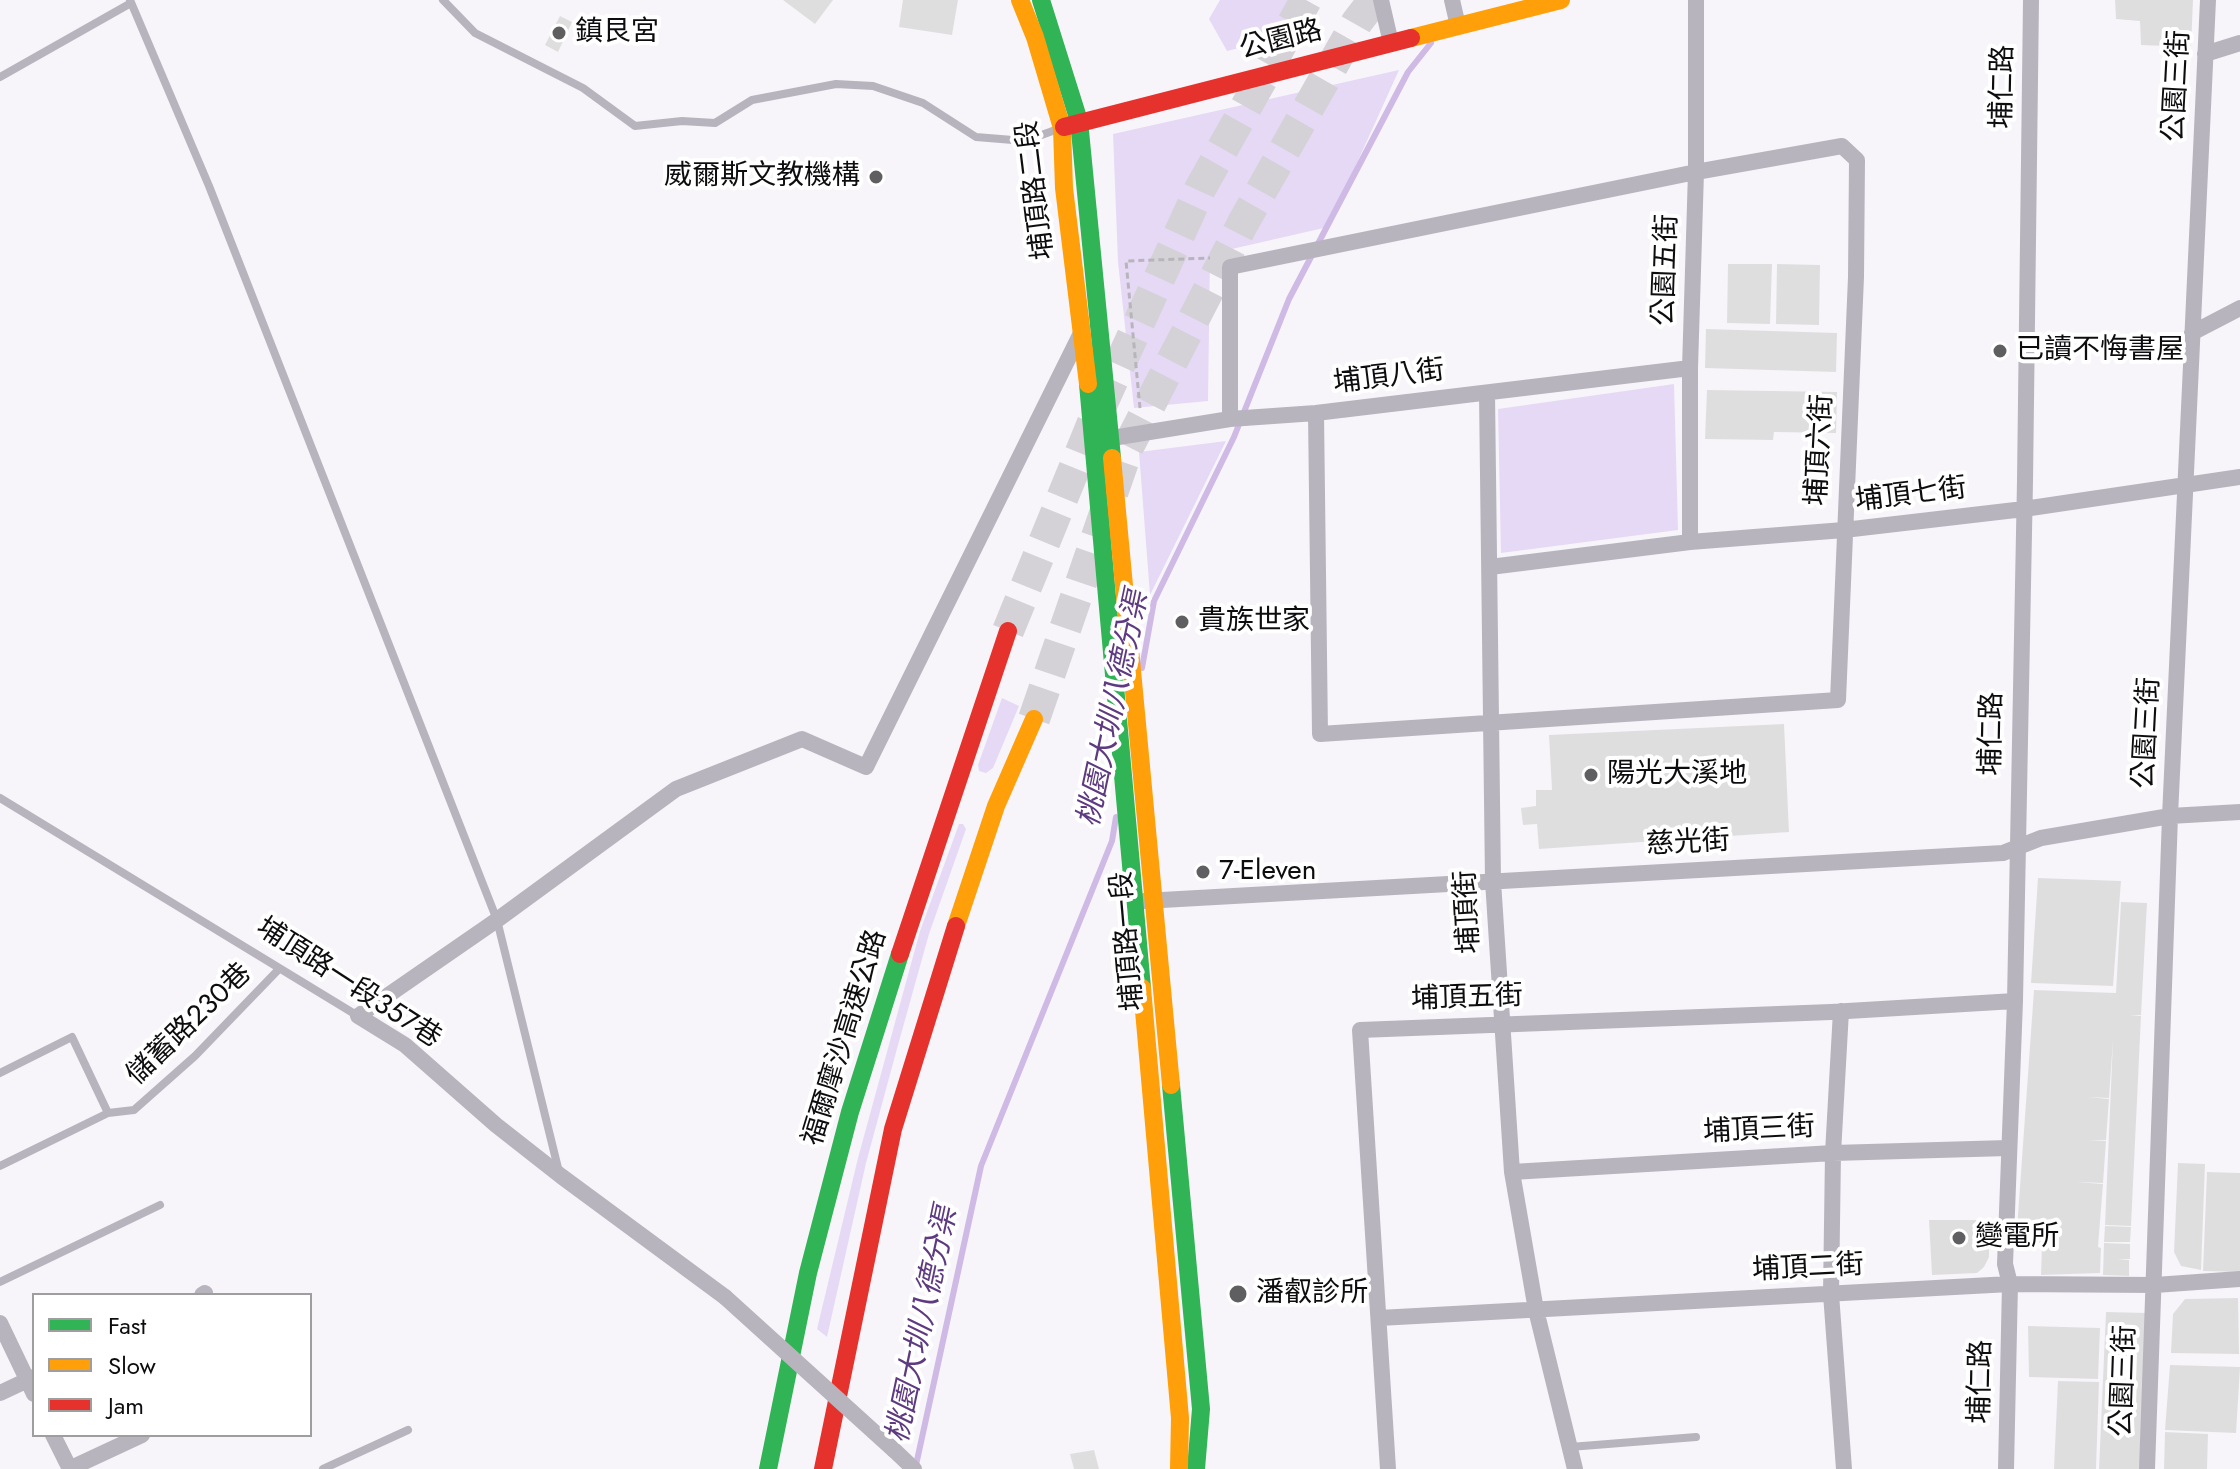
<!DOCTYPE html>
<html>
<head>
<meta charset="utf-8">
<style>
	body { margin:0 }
	#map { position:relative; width:2240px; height:1469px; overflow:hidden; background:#f7f5fa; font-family:Jost,sans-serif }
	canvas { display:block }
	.legend { position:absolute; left:32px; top:1293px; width:280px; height:144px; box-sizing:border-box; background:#fff; border:2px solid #9e9e9f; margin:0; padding:10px 14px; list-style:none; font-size:24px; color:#0d0c0e }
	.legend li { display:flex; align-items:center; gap:16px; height:40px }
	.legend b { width:40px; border:2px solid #9e9e9f }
</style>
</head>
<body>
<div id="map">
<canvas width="2240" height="1469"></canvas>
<ul class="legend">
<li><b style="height:10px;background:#30b455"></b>Fast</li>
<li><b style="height:10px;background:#ff9f0a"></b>Slow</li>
<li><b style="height:10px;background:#e5322d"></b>Jam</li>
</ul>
</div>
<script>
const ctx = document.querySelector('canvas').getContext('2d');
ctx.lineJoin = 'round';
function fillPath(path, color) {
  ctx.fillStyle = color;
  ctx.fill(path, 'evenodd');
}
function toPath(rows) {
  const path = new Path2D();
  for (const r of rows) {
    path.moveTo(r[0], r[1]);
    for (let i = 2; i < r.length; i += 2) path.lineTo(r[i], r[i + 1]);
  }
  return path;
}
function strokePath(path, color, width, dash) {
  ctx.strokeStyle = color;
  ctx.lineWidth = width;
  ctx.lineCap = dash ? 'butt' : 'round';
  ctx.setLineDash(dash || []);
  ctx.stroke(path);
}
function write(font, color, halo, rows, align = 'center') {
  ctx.font = font + ' Jost,"Noto Sans TC",sans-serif';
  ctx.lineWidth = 8;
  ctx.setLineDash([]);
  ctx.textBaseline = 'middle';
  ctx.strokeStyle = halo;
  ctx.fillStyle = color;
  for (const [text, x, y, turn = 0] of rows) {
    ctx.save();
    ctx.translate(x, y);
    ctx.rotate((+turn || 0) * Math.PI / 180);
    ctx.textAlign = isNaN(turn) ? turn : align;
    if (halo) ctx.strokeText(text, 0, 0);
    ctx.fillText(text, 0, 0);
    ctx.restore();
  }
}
fillPath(toPath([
	[1220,0,1302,0,1305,31,1227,51,1209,19],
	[1399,70,1328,227,1210,254,1208,401,1134,408,1118,262,1113,134],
	[1674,384,1678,530,1501,553,1498,409],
	[1226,441,1150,595,1139,452],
	[1002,698,1019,706,993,768,986,773,979,771,978,765],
	[959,824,963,824,966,829,929,934,898,1045,866,1163,827,1337,817,1329,858,1158,920,931]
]), '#e6d9f6');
strokePath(toPath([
	[1142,668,1154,601,1234,437,1289,299,1408,72,1431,43],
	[916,1465,981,1166,1112,841,1116,817]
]), '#cebae5', 6);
fillPath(toPath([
	[783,0,833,0,815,24],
	[903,0,958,0,952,35,899,27],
	[2115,0,2193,0,2191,47,2141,45,2140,21,2116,19],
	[560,16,572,22,558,52,545,45],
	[1728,264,1772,264,1770,324,1727,323],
	[1777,264,1820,265,1819,325,1776,324],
	[1706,329,1837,333,1836,372,1705,368],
	[1707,390,1837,392,1836,433,1774,432,1773,440,1705,439],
	[1784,724,1789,832,1539,849,1537,824,1523,825,1521,808,1536,806,1536,790,1552,790,1549,735],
	[2038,878,2121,881,2113,986,2031,983],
	[2121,902,2147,903,2141,1015,2130,1015,2141,1016,2131,1226,2105,1225,2113,1040,2109,1098,2088,1097,2109,1099,2106,1140,2090,1140,2106,1141,2103,1183,2076,1182,2103,1184,2098,1247,2101,1248,2100,1273,2041,1275,2042,1244,2016,1243,2034,990,2116,993],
	[2178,1163,2205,1164,2201,1270,2181,1266,2174,1252],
	[2207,1172,2240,1173,2240,1272,2203,1271],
	[1929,1220,1989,1220,1989,1257,1984,1267,1977,1273,1932,1275],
	[2105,1226,2131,1227,2130,1242,2104,1242],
	[2104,1243,2130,1244,2130,1259,2117,1259,2129,1260,2129,1276,2103,1275],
	[2238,1298,2239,1354,2171,1353,2173,1314,2185,1299],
	[2106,1312,2147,1313,2142,1469,2099,1469],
	[2028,1326,2100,1328,2098,1379,2029,1377],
	[2170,1365,2240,1367,2236,1433,2165,1430],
	[2058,1381,2099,1382,2096,1469,2054,1469],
	[2165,1432,2208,1434,2207,1469,2164,1469],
	[1094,1450,1099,1469,1074,1469,1070,1454]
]), '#dfdedf');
strokePath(toPath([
	[1008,631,1092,425,1200,189,1306,0],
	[1034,719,1128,447,1243,223,1357,22,1374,0]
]), '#d4d2d7', 32, [32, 16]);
strokePath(toPath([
	[1140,408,1126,261,1210,258]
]), '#b7b4ba', 3, [6, 4]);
strokePath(toPath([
	[130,0,209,186,497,920,559,1172],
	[443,0,475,33,583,88,635,126,682,121,715,123,752,100,836,84,873,86,923,103,976,137,1025,141,1058,129],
	[0,77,131,3],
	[0,798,358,1016],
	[0,1073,72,1037,108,1113],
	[0,1166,108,1113,134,1110,195,1056,279,969],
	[0,1282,160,1205],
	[1570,1447,1696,1437],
	[323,1469,408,1430]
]), '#b8b4be', 8);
strokePath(toPath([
	[1381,0,1391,43],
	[1452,0,1458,26],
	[2205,54,2240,43],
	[2192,333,2240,308],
	[1487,393,1493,881,1512,1172,1536,1310,1575,1469],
	[1230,419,1230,267,1696,172,1842,146,1857,160,1856,277,1838,700,1320,734,1316,413],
	[1100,440,1230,419,1316,413,1690,368],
	[1690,542,1690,368,1696,172,1696,0],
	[1490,567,1690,542,1844,530,2024,509,2240,477],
	[1144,901,2003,853,2041,838,2170,816,2240,812],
	[1841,1011,1833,1153,1831,1294,1844,1469],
	[1512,1172,1833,1153,2008,1148],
	[202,1295,205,1293],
	[725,1297,561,1176,496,1125,405,1045,358,1016,497,920,676,789,802,739,866,767,1082,331],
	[1379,1318,2010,1284,2155,1285,2240,1279],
	[0,1323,34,1394],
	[0,1393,34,1377],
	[53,1435,70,1469],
	[894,1450,914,1469],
	[69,1469,142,1435],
	[1388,1469,1360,1030,1831,1012,2015,1001],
	[2006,1469,2010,1284,2005,1264,2015,1001,2025,481,2031,0],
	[2147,1469,2170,816,2208,0]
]), '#b8b4be', 16);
strokePath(toPath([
	[1041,0,1079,121,1112,458],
	[1088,384,1142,988],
	[1171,1085,1201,1409,1196,1469],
	[768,1469,808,1273,850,1112,900,954]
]), '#30b455', 18);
strokePath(toPath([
	[1020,0,1035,37,1062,128,1064,188,1088,384],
	[1411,38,1561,0],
	[1112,458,1171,1085],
	[956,926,996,806,1034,719],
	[1142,988,1180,1418,1179,1469]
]), '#ff9f0a', 18);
strokePath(toPath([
	[1064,127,1411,38],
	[900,954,1008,631],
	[823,1469,893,1129,956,926]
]), '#e5322d', 18);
strokePath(toPath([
	[725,1297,894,1450]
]), '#b8b4be', 16);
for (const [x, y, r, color] of [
	[559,33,8,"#5f5e61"],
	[876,177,8,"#5f5e61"],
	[2000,351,8,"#5f5e61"],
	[1182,622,8,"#5f5e61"],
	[1591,775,8,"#5f5e61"],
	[1203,872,8,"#5f5e61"],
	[1959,1238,8,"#5f5e61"],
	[1238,1294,10,"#5f5e61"]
]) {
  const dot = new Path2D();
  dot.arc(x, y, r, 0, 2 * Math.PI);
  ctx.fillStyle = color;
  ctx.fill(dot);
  strokePath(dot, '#fff', 3);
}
write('28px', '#0d0c0e', '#fff', [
	["鎮艮宮",575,33],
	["威爾斯文教機構",860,177,"right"],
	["已讀不悔書屋",2016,351],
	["貴族世家",1198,622],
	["陽光大溪地",1607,775],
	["7-Eleven",1219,872],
	["變電所",1975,1238],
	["潘叡診所",1256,1294]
], 'left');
write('28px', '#0d0c0e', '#fff', [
	["公園路",1281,41,-14],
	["公園三街",2178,86,-87],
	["埔仁路",2004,87,-89],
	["埔頂路二段",1037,190,-97],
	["公園五街",1667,270,-88],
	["埔頂八街",1389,378,-7],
	["埔頂六街",1821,450,-87],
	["埔頂七街",1911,496,-7],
	["公園三街",2148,733,-87],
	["埔仁路",1993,734,-89],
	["慈光街",1688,844,-3],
	["埔頂街",1469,912,-93],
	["埔頂路一段",1129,941,-95],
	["埔頂路一段357巷",348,984,33],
	["埔頂五街",1467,999,-2],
	["儲蓄路230巷",190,1025,-44],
	["福爾摩沙高速公路",846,1038,-73],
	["埔頂三街",1759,1131,-3],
	["埔頂二街",1808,1269,-3],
	["公園三街",2125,1381,-88],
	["埔仁路",1982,1382,-89]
]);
write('italic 30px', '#5e3a81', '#fff', [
	["桃園大圳八德分渠",1115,709,-78],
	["桃園大圳八德分渠",924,1325,-78]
]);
</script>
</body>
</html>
